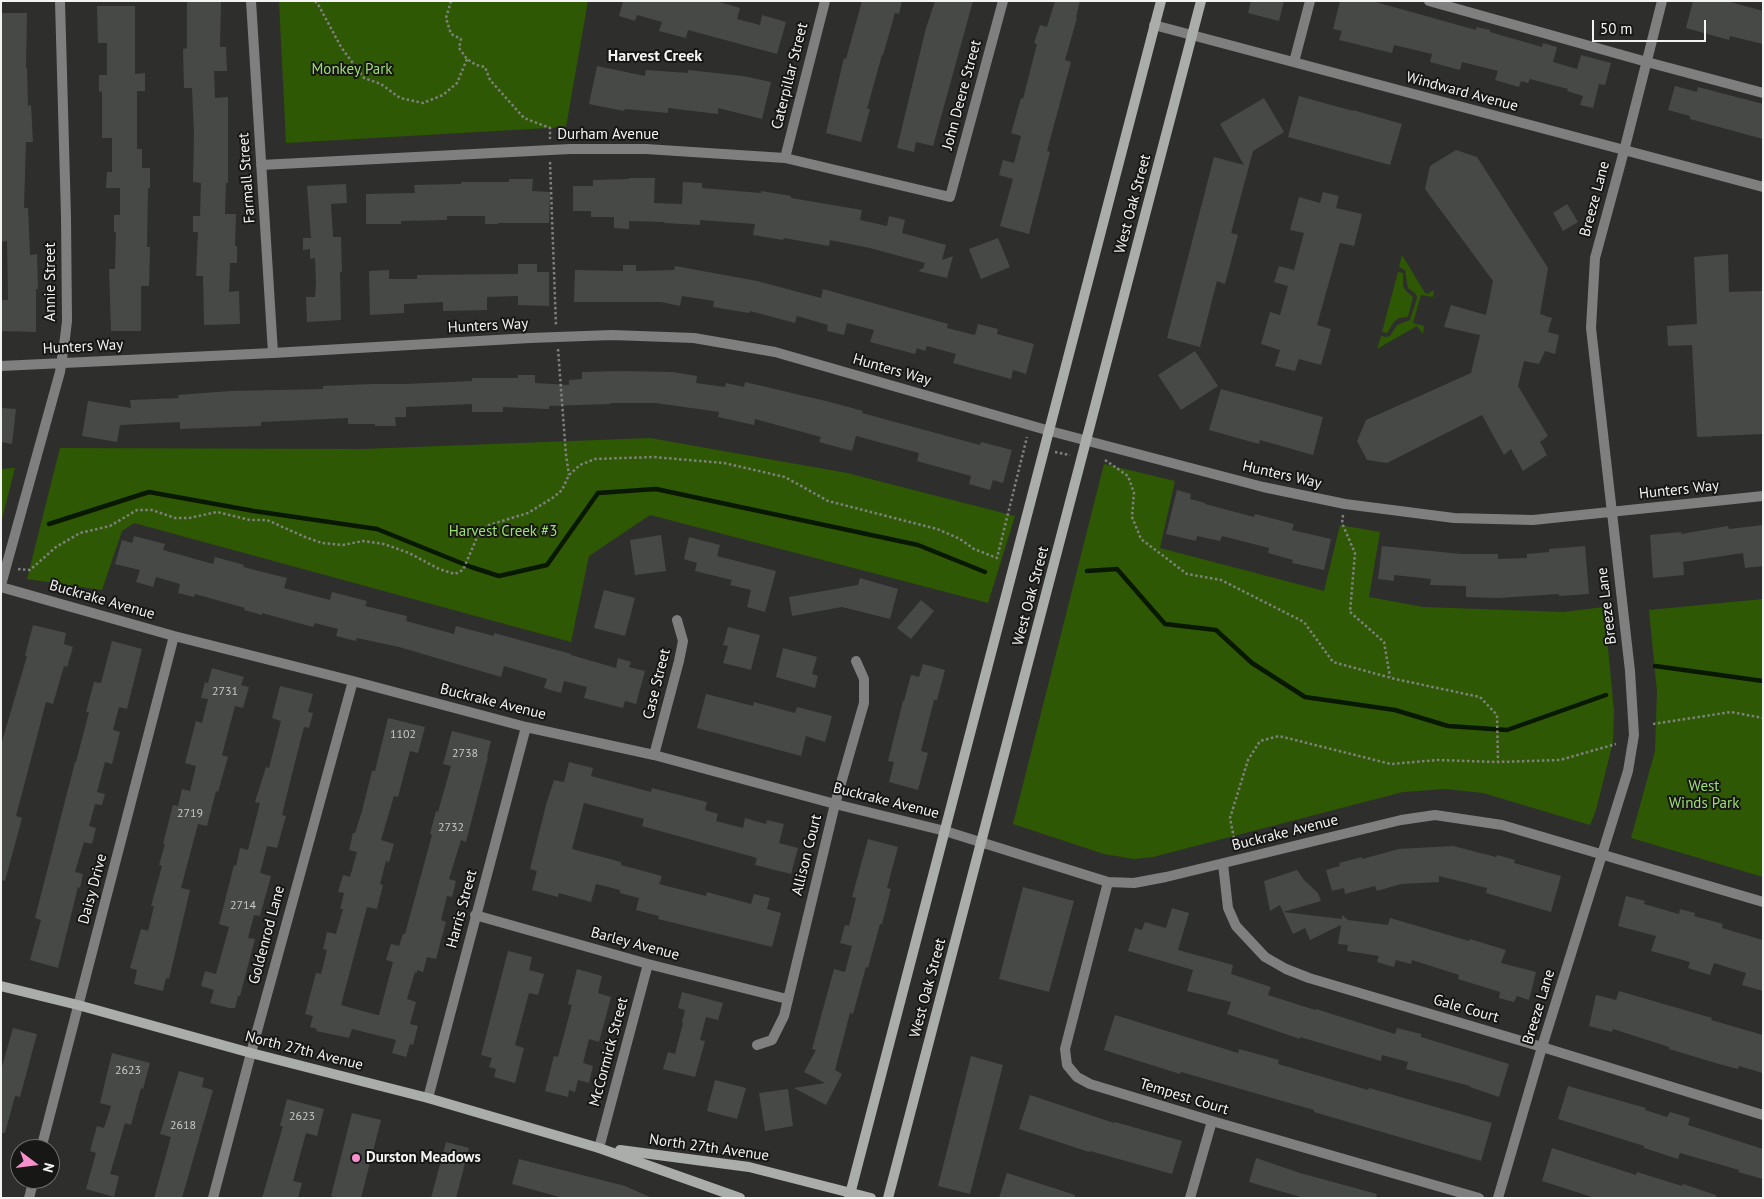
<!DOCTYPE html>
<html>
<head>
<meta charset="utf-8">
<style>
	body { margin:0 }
	#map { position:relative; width:1764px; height:1199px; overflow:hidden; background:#2e2f2d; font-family:"PT Sans",sans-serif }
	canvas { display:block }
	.frame { position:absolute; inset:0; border:2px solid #f2f3f2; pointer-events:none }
	.north { position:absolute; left:10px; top:1139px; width:50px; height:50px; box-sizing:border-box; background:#171716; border:1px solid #6f6f6e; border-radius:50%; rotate:105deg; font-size:14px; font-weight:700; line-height:20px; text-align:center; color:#f2f3f2 }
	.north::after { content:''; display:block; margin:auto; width:18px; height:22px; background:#f790cd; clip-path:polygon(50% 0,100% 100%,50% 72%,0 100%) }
	.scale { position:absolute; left:1592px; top:20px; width:114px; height:22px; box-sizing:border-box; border:2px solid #f2f3f2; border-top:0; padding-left:6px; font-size:15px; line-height:18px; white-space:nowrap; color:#f2f3f2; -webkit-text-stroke:4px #171716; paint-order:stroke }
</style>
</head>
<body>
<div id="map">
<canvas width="1764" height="1199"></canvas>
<div class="frame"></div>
<div class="north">N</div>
<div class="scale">50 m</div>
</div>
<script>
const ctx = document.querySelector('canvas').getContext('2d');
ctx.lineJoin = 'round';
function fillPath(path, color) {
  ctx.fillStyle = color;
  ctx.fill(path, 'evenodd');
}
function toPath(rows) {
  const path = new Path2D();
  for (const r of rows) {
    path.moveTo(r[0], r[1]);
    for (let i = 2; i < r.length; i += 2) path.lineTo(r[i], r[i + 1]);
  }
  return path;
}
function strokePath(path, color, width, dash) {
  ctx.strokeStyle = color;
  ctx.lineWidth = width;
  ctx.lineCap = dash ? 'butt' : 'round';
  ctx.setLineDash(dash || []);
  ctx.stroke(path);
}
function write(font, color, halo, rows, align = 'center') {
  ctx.font = font + ' "PT Sans",sans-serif';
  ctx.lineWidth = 4;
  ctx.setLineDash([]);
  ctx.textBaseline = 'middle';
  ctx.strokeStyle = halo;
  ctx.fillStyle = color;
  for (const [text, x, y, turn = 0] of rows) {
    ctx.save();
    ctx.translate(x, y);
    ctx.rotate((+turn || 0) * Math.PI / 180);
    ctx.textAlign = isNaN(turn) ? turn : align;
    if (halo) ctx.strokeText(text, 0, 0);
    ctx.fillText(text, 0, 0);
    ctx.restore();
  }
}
fillPath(toPath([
	[279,1,588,1,566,127,286,143],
	[1402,255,1425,293,1427,294,1434,290,1433,297,1421,295,1413,323,1424,326,1423,334,1417,326,1377,349,1381,336,1386,337,1390,336,1397,325,1410,320,1417,298,1416,294,1408,288,1405,270,1399,267],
	[1398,272,1403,273,1403,286,1406,291,1413,297,1408,317,1399,318,1394,322,1387,333,1382,332],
	[650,438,847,473,1015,516,988,603,650,515,589,556,571,642,134,523,122,531,102,590,27,579,60,448,363,449],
	[1104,464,1175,481,1160,548,1324,591,1340,525,1380,532,1369,597,1423,607,1563,612,1604,607,1614,711,1613,742,1596,810,1590,825,1483,793,1445,789,1403,792,1153,857,1134,859,1104,854,1013,824],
	[15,468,1,523,1,469],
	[1763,599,1763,877,1631,838,1655,751,1657,692,1649,610]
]), '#2e5803');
strokePath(toPath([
	[49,524,149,492,254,511,377,529,471,567,499,576,547,565,598,493,656,489,918,545,985,572],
	[1087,571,1117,569,1165,624,1216,630,1252,663,1305,697,1395,710,1448,726,1507,730,1606,695],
	[1655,666,1763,681]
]), '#091801', 4.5);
fillPath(toPath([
	[623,1,716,1,740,8,737,19,760,25,762,15,786,22,777,54,688,30,686,38,659,31,662,22,637,15,635,21,619,16],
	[862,1,902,1,899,14,895,13,883,55,882,55,867,109,870,109,861,142,826,133,844,58,846,59],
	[935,1,973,1,933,146,916,142,914,152,897,148,926,28],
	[1055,1,1080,1,1076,17,1077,18,1065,60,1071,62,1047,151,1050,152,1029,234,1000,226,1013,179,999,175,1003,160,1014,163,1021,136,1011,133,1021,98,1023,99,1037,44,1034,43,1040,25,1047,27],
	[1251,1,1284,1,1279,21,1248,13],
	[1340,1,1372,1,1476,30,1476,27,1490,30,1490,32,1542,47,1543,43,1557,47,1553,62,1577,69,1581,55,1611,63,1605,85,1599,84,1593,108,1580,105,1583,96,1567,91,1568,89,1530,79,1528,83,1521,81,1519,87,1495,80,1498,71,1462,62,1460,70,1430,62,1432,54,1394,45,1392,53,1339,40,1342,31,1333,29],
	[1693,1,1727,1,1763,11,1763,44,1730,36,1729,40,1686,28],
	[187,2,221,2,220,47,226,47,227,71,214,71,215,98,228,97,228,183,226,183,225,214,236,214,235,246,237,246,237,263,230,263,229,292,239,291,240,324,204,325,203,276,196,276,198,232,193,232,193,216,200,216,201,183,193,182,194,133,192,88,184,88,183,49,187,48],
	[97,6,135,6,135,74,145,73,145,91,137,91,137,149,142,149,142,168,150,168,150,188,148,188,147,247,150,247,149,286,141,286,141,331,111,331,109,269,115,269,116,232,114,232,114,215,120,215,120,188,106,188,107,172,112,172,112,138,102,138,102,91,99,92,99,75,107,75,107,43,98,43],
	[1,13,27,13,26,68,27,68,28,106,31,105,33,142,26,142,24,208,28,208,30,255,37,254,38,289,36,289,36,332,2,331,1,300,8,300,7,241,1,242],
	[597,66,645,76,646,70,688,73,688,70,743,76,771,82,762,119,718,108,718,114,668,108,668,113,625,109,624,111,589,104],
	[1675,86,1697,92,1698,87,1763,104,1763,139,1690,119,1690,116,1668,110],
	[1299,96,1353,111,1353,110,1402,124,1390,165,1288,137],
	[1264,98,1284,132,1253,151,1231,233,1238,235,1225,284,1217,281,1200,347,1167,338,1214,157,1244,165,1220,124],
	[1456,150,1477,157,1548,268,1540,314,1552,318,1548,332,1559,335,1555,354,1545,351,1539,364,1524,361,1518,386,1548,436,1540,442,1547,455,1523,471,1511,449,1504,455,1482,415,1387,463,1367,460,1357,441,1366,420,1471,373,1480,335,1444,327,1451,305,1486,315,1493,281,1425,189,1430,166],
	[629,178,655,178,654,203,682,204,683,182,702,183,702,188,761,193,761,191,791,196,791,198,862,210,860,220,887,226,889,216,905,220,902,233,946,245,942,260,953,256,947,278,918,271,923,268,925,263,870,248,830,240,829,246,784,238,783,240,753,235,755,224,700,220,700,225,664,223,664,222,629,221,629,229,614,228,614,217,591,217,591,211,573,211,573,186,593,186,593,180,629,179],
	[509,179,533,179,532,191,550,192,549,223,498,223,498,224,485,224,485,216,447,216,447,220,401,221,401,224,366,224,366,194,415,193,414,185,461,184,461,182,509,182],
	[346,184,347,203,331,204,333,237,341,237,342,272,340,272,341,320,307,322,306,297,315,297,316,282,315,258,310,259,310,249,303,250,303,238,311,238,307,186],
	[1323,192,1339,196,1336,208,1362,214,1354,246,1340,243,1317,325,1331,329,1321,365,1299,359,1295,371,1275,366,1280,350,1261,344,1270,312,1280,315,1288,286,1274,282,1279,266,1294,270,1304,233,1290,230,1299,197,1320,203],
	[1567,204,1578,222,1563,231,1553,213],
	[998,238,1010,267,981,279,969,249],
	[1728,254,1729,292,1763,291,1763,434,1697,437,1692,345,1668,346,1667,326,1697,324,1694,257],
	[518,264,537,264,537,272,549,272,549,306,518,305,518,296,487,297,487,310,443,311,443,302,404,304,404,313,370,315,369,271,389,270,389,279,417,279,417,275,518,274],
	[623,265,636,265,636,271,674,270,675,266,757,281,821,298,823,289,948,324,947,328,975,335,978,324,998,329,997,334,1034,344,1026,374,1013,370,1011,379,953,363,956,354,927,346,925,351,917,348,915,354,870,342,874,330,847,323,844,335,827,331,828,325,797,316,795,323,750,311,749,313,713,307,714,301,682,296,680,306,661,302,574,302,575,270,623,271],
	[1195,351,1218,386,1181,410,1158,375],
	[621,371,673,372,697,376,696,383,725,387,726,383,744,387,745,382,830,402,863,411,862,413,980,445,981,442,1012,450,1003,483,993,480,990,490,969,484,971,476,917,461,919,453,856,436,852,451,819,442,821,437,755,419,754,425,718,417,719,412,656,403,610,403,610,404,549,406,549,409,503,407,503,412,472,412,472,404,406,407,406,417,395,417,396,426,375,426,375,424,348,424,348,418,261,422,261,426,180,429,180,422,120,425,117,442,82,436,88,401,131,408,130,400,179,398,178,395,230,391,323,389,323,386,374,384,406,384,472,381,472,378,518,378,518,375,535,375,535,383,569,385,569,380,582,379,582,372],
	[1221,389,1323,417,1313,455,1260,440,1259,444,1209,430],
	[1,408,16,409,12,444,1,442],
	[1177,490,1191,494,1190,499,1205,503,1205,504,1254,517,1255,514,1294,524,1292,530,1331,539,1324,570,1292,563,1293,560,1268,553,1269,548,1222,536,1220,541,1197,536,1196,541,1166,534],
	[1763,525,1763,566,1745,568,1743,553,1683,562,1684,575,1653,578,1650,535,1681,532,1681,534,1728,526,1729,529],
	[661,535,666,571,635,575,630,540],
	[134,536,165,544,163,550,213,564,215,557,244,565,243,567,287,578,284,588,330,600,332,592,367,601,365,606,407,616,406,621,454,634,456,626,494,636,494,633,571,654,571,655,616,668,618,658,631,662,629,667,645,671,636,704,625,701,623,708,584,698,587,687,564,681,561,693,544,688,547,679,504,666,501,677,399,647,357,638,356,641,336,636,338,629,315,623,313,627,262,613,262,615,244,610,245,608,195,594,194,597,178,593,180,584,156,577,153,587,136,582,140,570,115,564,122,540,132,543],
	[689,537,720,545,717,556,776,571,765,612,747,607,751,590,730,585,732,580,695,571,697,563,684,559],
	[1382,546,1461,554,1498,554,1498,559,1527,558,1527,554,1549,552,1549,549,1585,546,1589,594,1559,596,1559,594,1498,598,1466,597,1466,586,1430,585,1431,579,1394,575,1394,581,1378,579],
	[860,578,898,589,890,619,842,607,792,616,789,597,858,585],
	[604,590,635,598,625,636,594,628],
	[921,600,934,611,911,639,897,628],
	[33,625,66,633,64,644,73,647,67,667,64,666,53,704,46,702,16,816,22,818,5,881,1,880,1,745,27,656,25,656],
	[728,627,760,635,751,670,723,663,728,646,723,645],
	[112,641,142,649,127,709,119,707,113,730,120,732,112,764,105,762,97,792,105,794,102,805,95,804,89,826,96,828,92,844,84,842,75,872,83,874,80,888,78,887,58,968,30,960,41,920,35,918,75,762,76,762,89,712,86,712,94,682,101,683],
	[783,648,817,657,812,674,818,676,815,688,776,677],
	[923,664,945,670,937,700,934,700,921,751,928,753,918,790,889,782,894,762,888,761,903,701,904,701,911,675,919,677],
	[212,668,244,677,241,685,249,687,243,708,235,706,222,755,228,757,218,792,216,791,207,826,198,824,181,888,190,890,169,979,166,978,163,991,134,984,137,970,130,968,141,929,148,931,154,906,151,906,162,866,159,865,165,844,163,844,173,805,178,806,182,789,190,791,196,766,185,763,196,721,202,723,208,699,201,698,205,682,208,683],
	[280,686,313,694,308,712,313,713,309,728,304,727,292,774,282,815,286,816,277,848,267,846,260,873,271,876,260,916,254,915,248,938,255,939,240,996,238,996,235,1008,229,1008,210,1003,214,990,201,986,205,971,216,974,229,927,219,924,234,865,236,866,240,848,248,850,260,803,255,802,266,767,269,768,281,721,272,718],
	[706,694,753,706,754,702,795,713,797,707,832,716,825,742,806,736,801,756,697,728],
	[388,718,425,727,418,753,410,751,398,797,394,796,381,840,394,844,389,862,386,861,380,884,383,885,377,909,367,907,341,1005,377,1015,379,1015,393,962,386,960,391,944,399,946,403,934,405,934,432,835,430,834,436,811,438,812,451,766,443,764,452,731,491,741,487,757,488,757,466,842,461,840,449,879,456,881,452,897,447,896,441,920,446,922,436,959,427,957,423,972,417,970,417,973,415,972,407,999,416,1002,410,1024,418,1026,413,1045,410,1044,406,1057,392,1053,396,1040,352,1029,349,1038,316,1031,317,1029,310,1027,313,1016,305,1014,316,973,321,974,327,950,323,949,327,932,336,934,343,909,340,909,344,893,338,892,343,875,350,877,357,852,349,850,353,833,355,833,362,811,372,771,375,771],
	[569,762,593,768,591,776,651,792,652,788,707,802,705,810,718,814,716,821,743,828,745,818,766,824,767,820,784,824,779,843,798,848,791,874,755,865,757,858,642,826,644,819,584,803,572,849,621,862,621,865,662,876,659,884,706,896,707,892,751,904,754,894,770,898,767,909,781,913,772,947,658,919,659,916,636,910,639,898,620,893,620,890,596,884,591,902,559,893,558,897,532,890,537,871,530,869,546,805,554,780,564,782],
	[868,839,898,847,887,888,891,889,882,924,880,924,868,968,866,967,853,1014,850,1013,835,1070,842,1074,826,1105,794,1088,825,1083,804,1072,816,1050,812,1049,834,969,845,972,852,946,840,943,845,925,849,926,856,898,852,897],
	[1453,846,1496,857,1497,855,1515,860,1514,863,1561,876,1551,912,1486,893,1487,888,1439,876,1439,882,1401,884,1377,891,1375,886,1345,894,1344,888,1332,891,1326,870,1340,866,1339,863,1362,857,1362,859,1399,849],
	[1297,870,1304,880,1318,893,1321,901,1283,912,1280,905,1270,911,1264,881],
	[1023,887,1074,901,1049,992,999,979],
	[1626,896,1645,901,1644,904,1679,914,1680,909,1695,913,1694,916,1723,924,1722,928,1763,940,1763,991,1742,985,1746,973,1714,963,1710,975,1688,968,1690,962,1651,951,1656,936,1618,926],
	[1172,908,1189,913,1178,950,1233,965,1231,974,1271,987,1268,995,1315,1010,1316,1009,1395,1034,1397,1028,1421,1034,1421,1037,1509,1064,1499,1097,1470,1087,1470,1086,1406,1069,1408,1062,1382,1055,1381,1061,1300,1037,1300,1039,1227,1014,1231,1002,1187,991,1193,970,1128,951,1135,928,1142,930,1145,922,1166,928],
	[1283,912,1342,919,1342,915,1348,920,1388,925,1390,918,1469,941,1470,939,1506,950,1501,963,1536,972,1529,1000,1517,996,1514,1002,1499,998,1500,992,1458,979,1459,975,1412,960,1411,964,1396,960,1394,967,1377,962,1379,956,1347,951,1348,945,1338,944,1341,925,1310,940,1305,928,1293,934],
	[508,951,532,957,529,970,544,974,538,995,529,993,515,1045,524,1048,515,1083,494,1077,496,1069,489,1067,492,1058,481,1055],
	[577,969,602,976,598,993,611,997,599,1042,589,1039,583,1063,593,1066,589,1083,578,1080,575,1092,569,1090,568,1097,545,1091,554,1056,558,1057,572,1005,568,1004],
	[1619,991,1712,1018,1711,1020,1763,1035,1763,1073,1739,1066,1738,1069,1719,1064,1669,1049,1669,1047,1613,1029,1612,1032,1589,1026,1596,995,1616,1000],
	[682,992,723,1003,718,1020,706,1017,700,1040,705,1041,695,1077,663,1069,668,1052,675,1054,683,1023,682,1022,685,1010,678,1008],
	[1115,1015,1238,1053,1239,1049,1279,1060,1278,1064,1368,1090,1369,1088,1492,1123,1481,1161,1314,1112,1314,1110,1181,1072,1180,1074,1104,1050],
	[13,1028,37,1034,20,1097,15,1096,5,1133,1,1133,1,1070],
	[112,1053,150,1063,143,1089,141,1088,131,1125,125,1123,110,1174,119,1176,114,1197,86,1189,96,1153,90,1151,97,1126,104,1128,111,1106,100,1103],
	[971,1056,1003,1065,970,1194,938,1186],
	[179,1071,204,1078,202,1087,213,1090,182,1198,154,1198,171,1137,160,1134],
	[715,1080,746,1088,737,1119,707,1111],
	[1568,1086,1646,1108,1645,1110,1667,1117,1670,1112,1690,1118,1688,1125,1763,1149,1763,1179,1738,1172,1739,1170,1680,1153,1678,1159,1644,1148,1644,1146,1558,1119],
	[788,1089,793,1126,765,1131,759,1093],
	[1030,1095,1114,1123,1115,1122,1182,1141,1172,1174,1090,1151,1089,1152,1019,1129],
	[287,1099,324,1109,317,1136,306,1133,293,1181,302,1183,298,1198,262,1198,283,1126,280,1126],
	[352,1113,381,1120,361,1198,338,1198,331,1196],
	[446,1142,469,1148,456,1198,431,1198],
	[1552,1148,1636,1175,1637,1172,1682,1186,1683,1184,1716,1195,1716,1198,1595,1198,1542,1181],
	[1256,1158,1300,1173,1377,1194,1376,1198,1304,1198,1249,1182],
	[519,1159,625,1186,652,1198,563,1198,512,1184],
	[1007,1173,1075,1195,1075,1198,999,1198]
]), '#474947');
strokePath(toPath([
	[315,1,319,6,341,47,364,78,381,84,400,98,423,103,443,95,457,83,467,59],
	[451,1,446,18,451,34,461,39,459,48,467,59,476,65,485,67,490,80,524,118,550,128,550,139],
	[550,162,556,326],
	[558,349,566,455,569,475],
	[1055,452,1070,455],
	[1105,460,1128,476,1134,493,1132,517,1141,539,1187,574,1221,580,1304,622,1333,662,1395,679,1480,697,1497,715,1498,762],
	[1343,515,1342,523,1355,553,1350,612,1384,642,1390,677],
	[18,569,30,570,56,547,80,533,110,526,137,510,152,510,175,518,189,518,217,512,250,520,267,520,305,537,322,543,343,545,363,541,384,544,409,553,439,569,455,574,463,570,478,535,489,525,528,513,554,497,562,490,569,475,580,465,595,459,653,457,724,463,785,477,828,501,937,529,960,539,974,549,997,558,1027,437],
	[1653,724,1731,712,1763,718],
	[1236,848,1230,818,1248,760,1260,741,1279,736,1391,764,1437,760,1498,762,1560,760,1616,744]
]), '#80817f', 2.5, [2.5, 2.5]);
strokePath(toPath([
	[251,1,273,353],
	[1429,1,1647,62,1763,93],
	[1154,25,1763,187],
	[1294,62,1310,1],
	[785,158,825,1],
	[261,165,570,149,646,149,785,158,950,197,1003,1],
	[1,366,273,353,530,338,612,335,694,338,775,352,1050,431,1263,487,1345,504,1454,518,1533,520,1763,496],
	[1,585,60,372,65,338,67,321,66,217,60,1],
	[1,587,174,636,353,681,526,727,654,755,835,804,945,831,1108,882,1134,883,1166,877,1401,820,1435,815,1502,825,1763,902],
	[654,755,679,661,683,641,677,620],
	[1223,864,1228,908,1236,926,1265,957,1286,969,1309,978,1542,1047,1763,1115],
	[1108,882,1065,1049,1067,1065,1077,1077,1090,1084,1212,1121,1479,1198],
	[475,915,648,964,787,999],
	[757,1045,772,1040,784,1016,835,804,864,703,864,679,856,661],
	[428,1098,526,727],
	[599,1148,648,964],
	[41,1149,174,636],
	[29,1198,34,1179],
	[213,1198,251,1053,353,681],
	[1190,1198,1212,1121],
	[1498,1198,1542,1047,1628,771,1634,735,1630,671,1591,328,1595,258,1624,151,1662,1]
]), '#7e7f7e', 10);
strokePath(toPath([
	[1,986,78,1005,251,1053,428,1098,599,1148,740,1198],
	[620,1150,749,1167,871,1198],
	[849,1198,1161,1],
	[888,1198,1201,1]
]), '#abadab', 10);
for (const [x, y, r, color] of [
	[356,1158,5,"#f790cd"]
]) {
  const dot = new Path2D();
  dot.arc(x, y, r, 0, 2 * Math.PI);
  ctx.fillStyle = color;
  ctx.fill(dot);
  strokePath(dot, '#171716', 2);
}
write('12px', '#c7c8c7', null, [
	["2731",225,692],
	["1102",403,735],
	["2738",465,754],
	["2719",190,814],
	["2732",451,828],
	["2714",243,906],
	["2623",128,1071],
	["2623",302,1117],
	["2618",183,1126]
]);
write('15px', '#9ddf71', '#171716', [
	["Monkey Park",352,70],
	["Harvest Creek #3",503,532],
	["West",1704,787],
	["Winds Park",1704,804]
]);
write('15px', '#f2f3f2', '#171716', [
	["Caterpillar Street",790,76,-76],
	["Windward Avenue",1462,92,15],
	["John Deere Street",962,95,-75],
	["Durham Avenue",608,135],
	["Farmall Street",247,178,-94],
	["Breeze Lane",1595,199,-75],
	["West Oak Street",1133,204,-75],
	["Annie Street",51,282,-90],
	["Hunters Way",488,326,-3],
	["Hunters Way",83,347,-3],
	["Hunters Way",892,370,16],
	["Hunters Way",1282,475,13],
	["Hunters Way",1679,490,-6],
	["West Oak Street",1031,596,-75],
	["Buckrake Avenue",102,600,16],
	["Breeze Lane",1607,606,-97],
	["Case Street",657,684,-76],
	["Buckrake Avenue",493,702,14],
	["Buckrake Avenue",886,801,14],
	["Buckrake Avenue",1285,833,-14],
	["Allison Court",807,855,-76],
	["Daisy Drive",93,889,-75],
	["Harris Street",462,909,-75],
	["Goldenrod Lane",267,935,-75],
	["Barley Avenue",635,944,15],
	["West Oak Street",928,988,-75],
	["Breeze Lane",1539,1007,-73],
	["Gale Court",1466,1009,16],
	["North 27th Avenue",304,1051,14],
	["McCormick Street",609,1052,-75],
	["Tempest Court",1184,1097,17],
	["North 27th Avenue",709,1148,8]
]);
write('bold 15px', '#f2f3f2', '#171716', [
	["Durston Meadows",366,1158]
], 'left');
write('bold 16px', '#f2f3f2', '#171716', [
	["Harvest Creek",655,56]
]);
</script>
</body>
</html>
